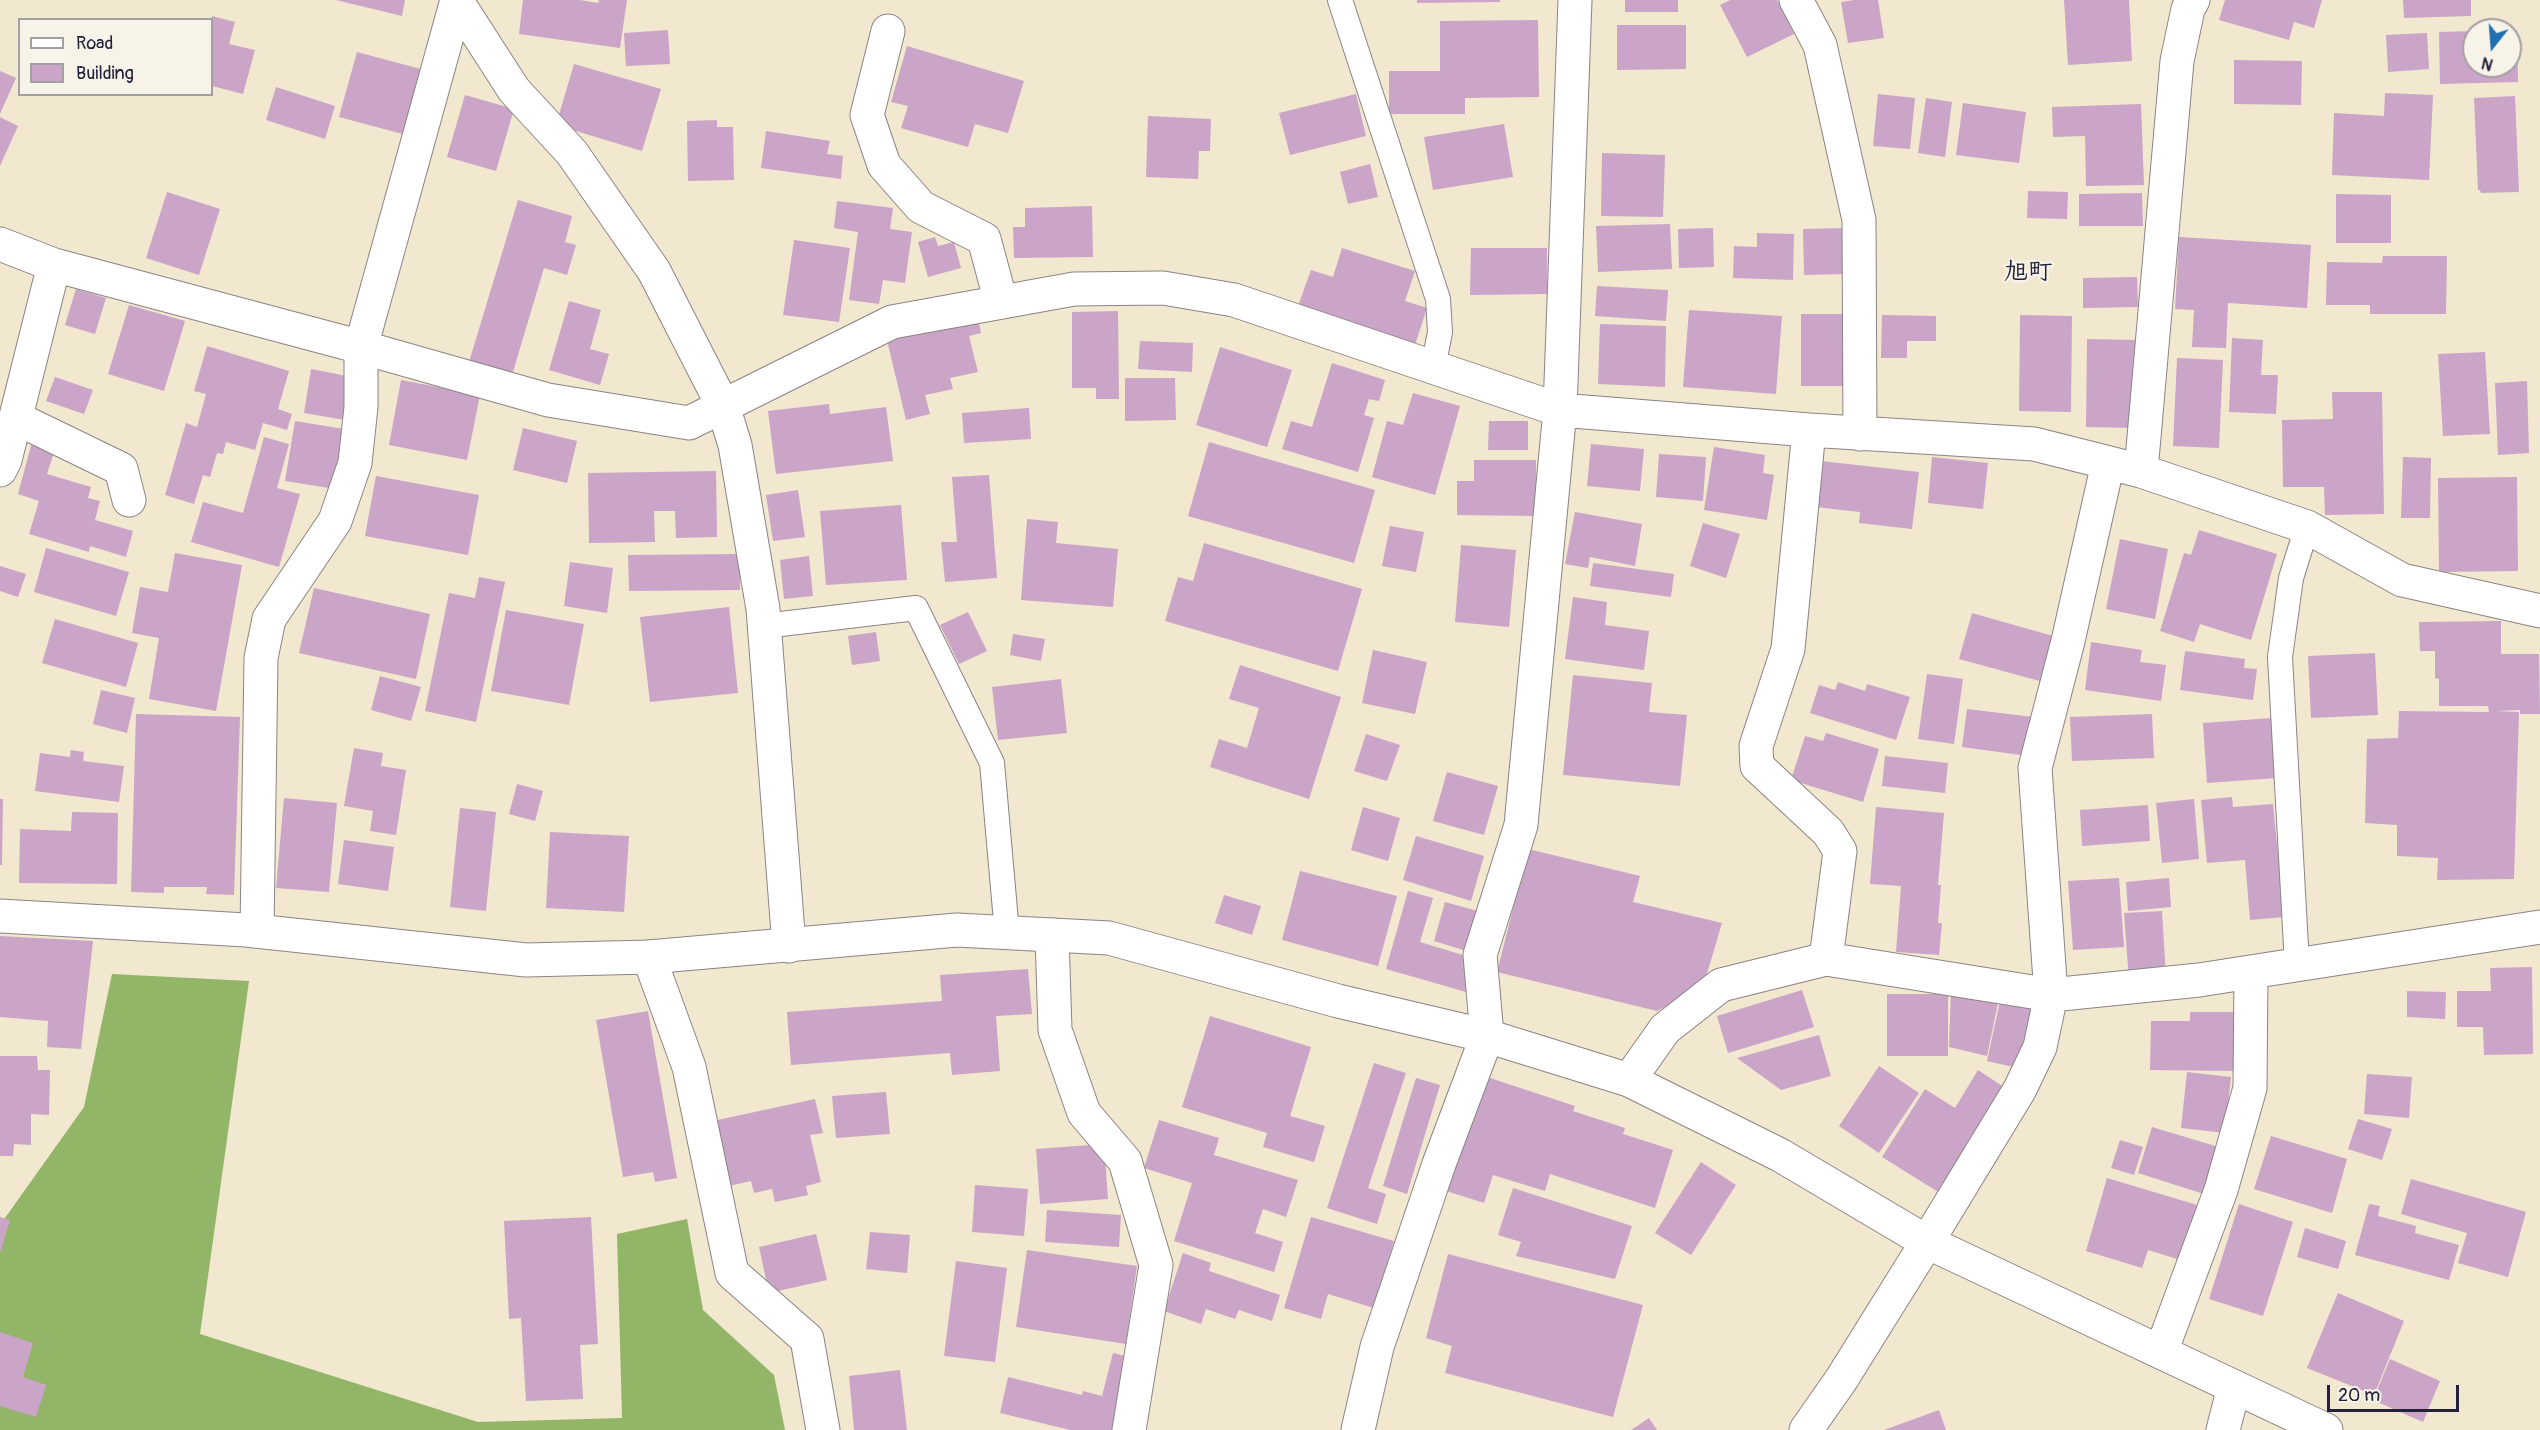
<!DOCTYPE html>
<html>
<head>
<meta charset="utf-8">
<style>
	body { margin:0 }
	#map { position:relative; width:2540px; height:1430px; overflow:hidden; background:#f2e7cf; font-family:Pangolin,sans-serif }
	canvas { display:block }
	.legend { position:absolute; left:18px; top:18px; width:195px; height:78px; box-sizing:border-box; background:#f7f3e8; border:2px solid #a29fa3; margin:0; padding:8px 10px; list-style:none; font-size:18px; color:#22223b }
	.legend li { display:flex; align-items:center; gap:12px; height:30px }
	.legend b { width:30px; border:2px solid #a29fa3 }
	.north { position:absolute; left:2462px; top:18px; width:60px; height:60px; box-sizing:border-box; background:#f7f3e8; border:2px solid #a29fa3; border-radius:50%; rotate:197deg; font-size:16px; font-weight:700; line-height:24px; text-align:center; color:#22223b }
	.north::after { content:''; display:block; margin:auto; width:21px; height:27px; background:#1f6fb2; clip-path:polygon(50% 0,100% 100%,50% 72%,0 100%) }
	.scale { position:absolute; left:2327px; top:1385px; width:132px; height:27px; box-sizing:border-box; border:3px solid #22223b; border-top:0; padding-left:8px; font-size:18px; line-height:21px; white-space:nowrap; color:#22223b; -webkit-text-stroke:4px #f7f3e8; paint-order:stroke }
</style>
</head>
<body>
<div id="map">
<canvas width="2540" height="1430"></canvas>
<ul class="legend">
<li><b style="height:8px;background:#fff"></b>Road</li>
<li><b style="height:16px;background:#caa5c7"></b>Building</li>
</ul>
<div class="north">N</div>
<div class="scale">20 m</div>
</div>
<script>
const ctx = document.querySelector('canvas').getContext('2d');
ctx.lineJoin = 'round';
function fillPath(path, color) {
  ctx.fillStyle = color;
  ctx.fill(path, 'evenodd');
}
function toPath(rows) {
  const path = new Path2D();
  for (const r of rows) {
    path.moveTo(r[0], r[1]);
    for (let i = 2; i < r.length; i += 2) path.lineTo(r[i], r[i + 1]);
  }
  return path;
}
function strokePath(path, color, width, dash) {
  ctx.strokeStyle = color;
  ctx.lineWidth = width;
  ctx.lineCap = dash ? 'butt' : 'round';
  ctx.setLineDash(dash || []);
  ctx.stroke(path);
}
function write(font, color, halo, rows, align = 'center') {
  ctx.font = font + ' Pangolin,"Klee One",sans-serif';
  ctx.lineWidth = 4.5;
  ctx.setLineDash([]);
  ctx.textBaseline = 'middle';
  ctx.strokeStyle = halo;
  ctx.fillStyle = color;
  for (const [text, x, y, turn = 0] of rows) {
    ctx.save();
    ctx.translate(x, y);
    ctx.rotate((+turn || 0) * Math.PI / 180);
    ctx.textAlign = isNaN(turn) ? turn : align;
    if (halo) ctx.strokeText(text, 0, 0);
    ctx.fillText(text, 0, 0);
    ctx.restore();
  }
}
fillPath(toPath([
	[112,974,249,981,200,1334,478,1422,622,1418,617,1234,687,1219,703,1310,774,1375,785,1430,0,1430,0,1225,84,1107]
]), '#93b568');
fillPath(toPath([
	[336,0,405,0,402,16],
	[523,0,580,0,598,3,599,0,627,0,620,48,519,34],
	[1417,0,1500,0,1500,2,1417,3],
	[1625,0,1678,0,1678,12,1625,12],
	[1730,0,1777,0,1794,34,1747,57,1720,5],
	[1854,0,1878,0,1884,38,1848,43,1841,2],
	[2064,0,2129,0,2132,61,2068,65],
	[2225,0,2322,0,2314,28,2294,22,2289,40,2219,20],
	[2403,0,2471,0,2471,16,2404,18],
	[212,16,235,22,229,44,255,50,243,94,212,86],
	[1538,20,1539,97,1465,98,1465,114,1389,114,1389,71,1440,71,1440,21],
	[1617,25,1686,25,1686,69,1617,70],
	[668,30,670,64,626,66,624,33],
	[2510,30,2517,30,2518,82,2440,84,2439,32,2474,31,2474,66,2510,66],
	[2427,33,2429,69,2388,72,2386,35],
	[907,46,1024,81,1008,133,975,124,968,147,901,128,908,106,891,102],
	[357,52,432,72,414,137,339,117],
	[2234,60,2302,61,2301,105,2234,104],
	[574,64,661,89,642,151,556,125],
	[0,71,16,78,0,114],
	[276,87,335,106,325,139,266,120],
	[2385,93,2433,95,2429,180,2332,175,2334,113,2384,116],
	[1356,94,1366,136,1290,155,1279,113],
	[1878,94,1915,98,1910,149,1873,146],
	[465,95,514,109,496,171,447,157],
	[2515,96,2519,192,2481,193,2480,190,2478,190,2474,98],
	[1926,98,1952,102,1945,157,1918,153],
	[1963,103,2026,112,2019,163,1956,155],
	[2141,104,2144,185,2086,186,2085,136,2053,137,2052,107],
	[1148,116,1211,119,1210,151,1199,151,1198,179,1146,177],
	[0,117,18,126,0,166],
	[717,120,717,127,733,127,734,180,688,181,687,121],
	[1504,124,1513,177,1433,190,1424,137],
	[766,131,830,141,827,154,843,156,841,179,761,168],
	[1602,153,1665,155,1663,217,1601,216],
	[1370,164,1378,197,1348,204,1340,172],
	[2028,191,2068,192,2067,219,2027,218],
	[167,192,220,209,199,275,146,258],
	[2142,193,2143,226,2079,226,2079,194],
	[2336,194,2391,195,2391,243,2336,243],
	[518,200,572,216,565,242,576,245,567,275,544,268,512,375,469,362],
	[837,201,893,208,890,229,912,232,905,283,883,280,879,304,849,300,858,232,834,228],
	[1092,206,1093,257,1014,258,1013,227,1025,227,1025,208],
	[1670,224,1672,269,1598,272,1596,226],
	[1713,228,1714,267,1679,268,1678,229],
	[1848,228,1849,274,1804,275,1803,229],
	[1757,233,1794,234,1793,280,1733,278,1734,246,1757,247],
	[935,237,938,246,954,242,961,268,928,277,918,242],
	[2179,237,2311,245,2307,308,2228,303,2226,348,2192,347,2194,310,2175,309],
	[794,240,850,248,839,322,783,315],
	[1342,248,1415,271,1405,301,1427,308,1415,345,1298,306,1311,270,1333,277],
	[1471,248,1547,248,1547,294,1470,295],
	[2383,256,2447,256,2446,314,2370,314,2370,305,2326,305,2327,262,2382,263],
	[2137,277,2138,307,2083,308,2083,278],
	[1597,286,1668,290,1666,321,1595,316],
	[76,289,106,298,95,334,65,325],
	[569,301,601,310,590,349,609,354,600,385,549,370],
	[129,305,185,321,164,391,108,374],
	[1689,310,1782,316,1776,394,1683,387],
	[1118,311,1119,399,1096,399,1096,388,1072,388,1072,312],
	[1801,314,1854,314,1854,386,1801,386],
	[1882,315,1936,316,1936,341,1907,341,1907,358,1881,358],
	[2020,315,2072,316,2071,412,2019,411],
	[978,319,981,333,969,336,978,372,950,378,953,389,925,395,930,414,906,420,887,340],
	[1600,324,1666,326,1665,387,1598,384],
	[2232,338,2263,340,2261,375,2278,375,2276,414,2229,412],
	[2087,339,2136,340,2134,428,2086,427],
	[1140,341,1193,343,1192,372,1138,369],
	[207,346,289,371,278,409,292,414,287,430,263,423,255,450,226,442,223,454,217,453,210,477,203,475,194,504,165,495,186,423,197,427,206,394,194,391],
	[1220,347,1292,370,1267,447,1196,425],
	[2485,352,2490,434,2443,436,2438,354],
	[2177,358,2223,360,2219,448,2173,446],
	[1332,363,1385,380,1379,401,1369,399,1364,415,1374,418,1358,472,1282,449,1291,421,1312,427],
	[311,369,352,377,345,420,304,413],
	[55,377,93,390,84,414,46,401],
	[1125,378,1175,378,1176,420,1125,421],
	[401,380,480,395,467,460,389,445],
	[2527,381,2529,453,2498,455,2495,383],
	[2332,392,2382,392,2384,514,2325,515,2324,487,2283,487,2282,420,2333,419],
	[1413,393,1460,406,1435,495,1372,477,1387,421,1403,425],
	[829,404,830,414,886,407,893,461,776,474,768,411],
	[1029,408,1031,439,964,443,962,413],
	[295,421,344,429,335,489,285,481],
	[1489,421,1528,421,1528,450,1488,450],
	[523,428,577,441,567,483,513,470],
	[264,437,289,444,277,488,300,494,279,567,191,542,203,502,243,513],
	[32,442,55,449,47,474,91,487,88,498,100,501,95,520,133,531,126,557,90,546,89,552,29,534,39,501,18,494],
	[1209,442,1375,490,1354,563,1188,516],
	[1591,444,1644,449,1640,491,1587,486],
	[1714,447,1765,455,1763,473,1774,475,1767,520,1704,510],
	[1659,454,1706,457,1703,501,1656,497],
	[1932,457,1988,463,1983,509,1928,503],
	[2403,457,2431,458,2430,518,2401,518],
	[1474,460,1536,460,1536,516,1457,515,1457,481,1474,481],
	[1821,461,1919,472,1912,529,1859,523,1860,512,1815,507],
	[716,471,717,537,676,538,675,511,654,511,655,542,589,543,588,473],
	[989,475,997,578,945,582,941,542,957,542,952,477],
	[376,476,479,495,468,555,365,536],
	[2517,477,2518,571,2439,572,2438,478],
	[798,490,805,537,773,541,766,495],
	[901,505,907,580,826,585,820,511],
	[1575,512,1642,524,1635,566,1590,557,1588,568,1565,564],
	[1027,519,1058,522,1056,543,1118,549,1113,607,1021,600],
	[1703,523,1740,534,1726,578,1690,566],
	[1390,526,1424,532,1416,572,1382,566],
	[2199,530,2277,554,2251,640,2200,624,2194,642,2160,631,2184,553,2191,555],
	[2120,539,2168,549,2155,619,2106,609],
	[1204,543,1362,589,1338,671,1165,621,1178,577,1193,581],
	[1461,545,1516,550,1509,627,1455,622],
	[46,548,129,572,116,616,34,592],
	[175,553,242,565,216,711,149,699,159,638,132,633,140,587,168,592],
	[740,554,740,590,629,591,628,555],
	[809,556,813,596,784,599,780,560],
	[570,562,613,568,607,613,564,606],
	[1593,563,1674,574,1671,597,1590,586],
	[0,566,26,574,18,597,0,591],
	[479,577,505,582,476,722,425,711,449,593,475,598],
	[314,588,430,614,416,679,299,653],
	[1573,597,1607,602,1605,625,1649,631,1644,670,1565,659],
	[729,607,738,693,650,702,640,617],
	[506,610,584,624,569,705,491,691],
	[968,612,987,651,959,664,940,625],
	[1972,613,2060,638,2047,683,1959,659],
	[55,619,138,643,126,687,42,663],
	[2501,621,2501,654,2539,654,2540,714,2520,714,2520,710,2496,711,2519,712,2514,879,2437,880,2438,858,2397,856,2397,825,2365,823,2367,739,2398,738,2399,711,2489,712,2488,706,2439,706,2439,679,2435,678,2435,651,2420,651,2419,622],
	[876,632,880,661,852,665,848,636],
	[1013,634,1045,639,1041,661,1010,655],
	[2091,642,2142,650,2140,662,2166,665,2161,701,2085,690],
	[1373,650,1427,662,1415,714,1362,703],
	[2185,651,2245,659,2244,668,2257,669,2253,700,2180,690],
	[2375,653,2378,715,2311,718,2308,656],
	[1240,665,1341,697,1309,799,1210,767,1219,739,1247,748,1259,708,1229,699],
	[1927,674,1963,679,1954,744,1918,739],
	[1573,675,1652,683,1649,712,1687,715,1680,786,1563,775],
	[380,676,421,687,411,721,371,710],
	[1061,679,1067,733,998,740,992,687],
	[1838,682,1865,691,1867,684,1910,697,1896,740,1810,713,1819,685,1835,690],
	[101,690,135,698,127,733,93,724],
	[1967,709,2033,717,2028,756,1962,747],
	[136,714,240,717,234,895,206,894,207,887,164,887,164,893,131,892],
	[2152,714,2154,758,2072,761,2070,717],
	[2272,718,2277,778,2207,783,2203,723],
	[1826,733,1879,749,1863,802,1791,780,1805,736,1823,741],
	[1366,734,1400,745,1387,781,1354,771],
	[354,748,383,753,381,766,406,770,396,835,370,831,373,811,344,806],
	[71,750,84,752,83,761,124,766,119,802,35,791,40,753,70,757],
	[1885,756,1948,763,1945,793,1882,786],
	[1447,772,1498,786,1484,835,1433,821],
	[517,784,543,791,535,821,509,814],
	[2232,797,2233,807,2273,804,2284,917,2250,920,2245,860,2207,863,2201,800],
	[284,798,337,803,329,892,276,888],
	[0,799,3,799,2,865,0,865],
	[2194,799,2199,859,2162,863,2156,803],
	[2148,805,2150,841,2082,846,2080,810],
	[1363,807,1400,818,1388,861,1351,850],
	[1876,807,1944,813,1938,885,1941,885,1938,923,1942,923,1939,955,1896,952,1901,886,1870,884],
	[460,808,496,812,486,911,450,907],
	[72,812,118,813,117,884,19,883,20,829,71,831],
	[550,832,629,836,624,912,546,908],
	[1416,836,1484,856,1471,901,1403,880],
	[344,840,394,847,388,891,338,884],
	[1528,849,1640,876,1633,902,1722,923,1703,987,1657,1011,1497,972],
	[1300,871,1397,896,1378,966,1282,940],
	[2119,878,2124,947,2073,950,2068,881],
	[2169,878,2171,907,2128,911,2126,882],
	[1408,891,1433,898,1420,942,1476,959,1466,992,1386,969],
	[1224,895,1261,906,1252,935,1215,923],
	[1445,902,1485,913,1473,953,1434,941],
	[2162,911,2166,977,2129,980,2124,913],
	[0,936,93,941,81,1049,47,1047,48,1021,0,1017],
	[2532,967,2533,1054,2484,1055,2483,1027,2457,1027,2457,991,2491,991,2490,968],
	[1028,969,1032,1014,996,1016,1000,1071,952,1075,950,1053,791,1065,787,1012,942,1001,940,975],
	[1951,988,1999,998,1987,1056,1949,1047],
	[1802,990,1814,1027,1728,1053,1717,1016],
	[2407,991,2446,992,2445,1019,2407,1017],
	[2002,992,2041,1001,2026,1070,1987,1061],
	[1887,994,1948,994,1948,1056,1887,1056],
	[648,1011,677,1178,655,1182,653,1172,623,1177,596,1020],
	[2190,1012,2234,1012,2234,1071,2150,1070,2151,1021,2190,1021],
	[1210,1016,1311,1047,1290,1116,1325,1126,1314,1162,1263,1147,1267,1133,1182,1107],
	[1819,1035,1831,1076,1781,1090,1737,1058],
	[0,1056,37,1056,38,1070,50,1070,49,1115,31,1114,31,1145,14,1144,13,1156,0,1156],
	[1374,1063,1406,1073,1368,1188,1386,1194,1377,1224,1327,1208],
	[1879,1066,1919,1093,1879,1153,1839,1126],
	[1978,1070,2010,1091,1943,1195,1882,1157,1925,1089,1955,1108],
	[2187,1072,2231,1077,2225,1133,2181,1128],
	[2367,1074,2412,1077,2409,1118,2364,1114],
	[1484,1076,1575,1106,1573,1111,1625,1128,1623,1134,1673,1150,1655,1208,1550,1174,1545,1191,1493,1175,1484,1203,1443,1190],
	[1416,1078,1440,1085,1407,1194,1383,1186],
	[886,1092,890,1134,836,1138,832,1096],
	[815,1099,823,1133,810,1135,821,1182,806,1186,808,1195,775,1202,772,1189,754,1193,751,1181,729,1186,713,1121],
	[2358,1119,2392,1129,2382,1160,2348,1149],
	[1159,1120,1219,1138,1214,1155,1298,1180,1286,1217,1263,1209,1255,1233,1283,1242,1274,1272,1174,1241,1192,1183,1144,1168],
	[2152,1127,2222,1148,2207,1195,2138,1173],
	[2271,1136,2347,1159,2332,1213,2254,1189],
	[2120,1140,2143,1147,2134,1175,2111,1168],
	[1104,1144,1108,1199,1040,1204,1036,1149],
	[1701,1162,1736,1185,1691,1255,1655,1233],
	[2107,1178,2204,1207,2187,1262,2148,1250,2142,1268,2086,1251],
	[2411,1179,2526,1212,2508,1277,2458,1263,2467,1233,2401,1214],
	[975,1185,1028,1189,1024,1236,972,1232],
	[1513,1188,1632,1226,1615,1279,1516,1256,1521,1242,1498,1235],
	[2239,1204,2293,1222,2263,1316,2209,1299],
	[2369,1204,2380,1206,2378,1216,2416,1226,2415,1233,2459,1245,2449,1280,2355,1255],
	[1047,1210,1121,1215,1119,1247,1045,1242],
	[0,1217,10,1220,1,1251,0,1251],
	[591,1217,598,1344,580,1345,583,1399,526,1401,521,1318,509,1319,504,1221],
	[1311,1217,1394,1241,1374,1308,1328,1294,1321,1319,1284,1308],
	[2305,1228,2346,1241,2338,1269,2297,1257],
	[870,1232,910,1235,907,1273,866,1269],
	[816,1234,827,1280,769,1293,759,1247],
	[1027,1250,1137,1266,1126,1344,1016,1327],
	[1183,1253,1211,1263,1209,1271,1280,1295,1272,1321,1239,1310,1235,1319,1206,1309,1201,1324,1164,1311],
	[1448,1254,1643,1305,1613,1417,1445,1373,1452,1346,1426,1338],
	[956,1261,1007,1268,995,1362,944,1356],
	[2338,1293,2404,1321,2374,1395,2307,1368],
	[0,1332,33,1343,23,1377,46,1385,36,1417,0,1406],
	[1113,1353,1134,1358,1116,1430,1070,1430,1000,1413,1008,1377,1082,1395,1083,1391,1102,1396],
	[2390,1359,2440,1381,2423,1422,2373,1400],
	[900,1370,907,1430,854,1430,849,1376],
	[1939,1410,1946,1430,1884,1430],
	[1649,1418,1657,1430,1631,1430]
]), '#caa5c7');
const lane = toPath([
	[1340,0,1438,299,1440,332,1433,368],
	[764,626,916,608,992,763,1007,933],
	[2297,965,2280,657,2291,578,2307,527]
]);
const street = toPath([
	[1796,0,1820,45,1859,220,1860,434],
	[458,3,514,90,572,153,654,271,723,406,735,445,763,609,789,946],
	[888,31,867,115,884,165,921,207,984,239,1001,302],
	[0,244,54,265,361,347,548,400,689,423,892,322,1074,289,1163,288,1234,300,1560,410,1809,430,2034,444,2141,471,2307,527,2402,580,2540,611],
	[16,418,121,469,129,500],
	[1809,430,1788,649,1756,746,1757,766,1828,832,1840,851,1826,959],
	[0,470,5,460,54,265],
	[2141,471,2177,61,2188,9,2193,0],
	[257,931,261,658,269,619,335,521,355,463,361,407,361,347,457,0],
	[1052,935,1055,1030,1084,1113,1125,1161,1156,1265,1129,1430],
	[649,957,689,1067,732,1273,807,1339,823,1430],
	[1629,1080,1665,1029,1721,985,1826,959,2051,995,2199,980,2540,927],
	[2161,1352,2221,1190,2250,1088,2251,973],
	[1358,1430,1377,1347,1439,1164,1487,1036,1480,955,1521,825,1560,410,1575,0],
	[1806,1430,1841,1380,1927,1242,2020,1089,2040,1047,2051,995,2035,768,2068,641,2108,463],
	[2223,1430,2234,1387]
]);
const secondary = toPath([
	[0,916,246,930,526,960,649,957,957,930,1109,938,1338,1001,1487,1036,1629,1080,1780,1155,1927,1242,2326,1430]
]);
strokePath(lane, '#8a8485', 26);
strokePath(street, '#8a8485', 35);
strokePath(secondary, '#8a8485', 35);
strokePath(lane, '#fff', 24);
strokePath(street, '#fff', 33);
strokePath(secondary, '#fff', 33);
write('bold 24px', '#22223b', '#f7f3e8', [
	["旭町",2028,273]
]);
</script>
</body>
</html>
